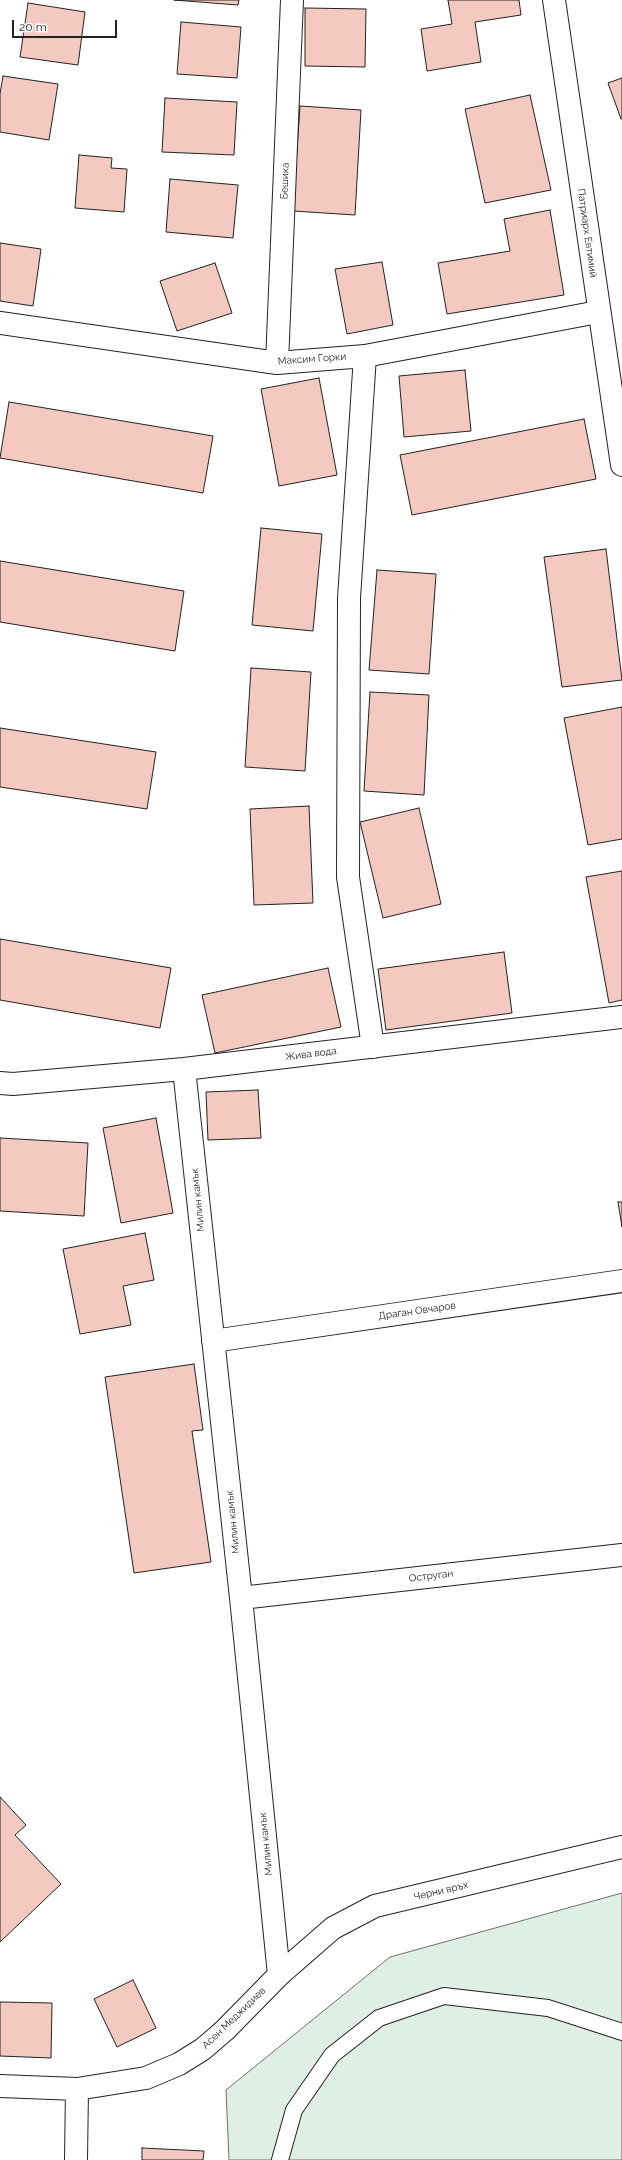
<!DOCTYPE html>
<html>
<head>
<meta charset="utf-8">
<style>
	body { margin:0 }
	#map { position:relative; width:622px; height:2160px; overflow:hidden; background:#fff; font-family:Raleway,sans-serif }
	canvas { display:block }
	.scale { position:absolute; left:12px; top:20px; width:105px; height:18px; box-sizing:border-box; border:2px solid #222; border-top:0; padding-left:5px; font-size:12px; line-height:14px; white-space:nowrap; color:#222; -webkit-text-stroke:3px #fff; paint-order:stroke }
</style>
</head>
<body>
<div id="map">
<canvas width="622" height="2160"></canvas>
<div class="scale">20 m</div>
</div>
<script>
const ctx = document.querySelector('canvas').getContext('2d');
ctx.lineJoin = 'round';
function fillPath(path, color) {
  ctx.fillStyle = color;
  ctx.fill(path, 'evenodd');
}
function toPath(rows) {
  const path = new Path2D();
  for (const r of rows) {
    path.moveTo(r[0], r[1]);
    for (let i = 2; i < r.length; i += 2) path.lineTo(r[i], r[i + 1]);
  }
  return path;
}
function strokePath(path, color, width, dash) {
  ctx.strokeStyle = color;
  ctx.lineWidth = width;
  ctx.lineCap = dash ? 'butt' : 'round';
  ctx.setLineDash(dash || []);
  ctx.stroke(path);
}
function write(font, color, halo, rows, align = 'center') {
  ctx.font = font + ' Raleway,sans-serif';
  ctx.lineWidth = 3;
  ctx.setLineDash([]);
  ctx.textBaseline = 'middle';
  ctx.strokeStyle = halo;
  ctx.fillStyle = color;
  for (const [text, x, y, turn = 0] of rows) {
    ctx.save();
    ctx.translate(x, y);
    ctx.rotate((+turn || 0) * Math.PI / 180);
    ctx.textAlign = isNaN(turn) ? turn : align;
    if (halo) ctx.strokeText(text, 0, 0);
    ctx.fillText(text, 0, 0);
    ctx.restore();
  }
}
const green = toPath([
	[622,1893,622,2160,229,2160,226,2090,390,1957,622,1893]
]);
fillPath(green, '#e0efe3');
strokePath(green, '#6f6f6f', 1);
const building = toPath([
	[174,0,239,0,238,5,174,0],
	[448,0,519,0,521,15,475,22,481,62,427,71,421,29,452,24,448,0],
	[28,3,85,12,78,65,20,57,28,3],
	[305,8,366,9,365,67,305,66,305,8],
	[181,22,241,27,237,78,177,74,181,22],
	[3,76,58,84,49,140,0,132,0,94,3,76],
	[622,78,622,119,621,119,608,83,622,78],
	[530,95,551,190,485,203,465,109,530,95],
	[165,98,237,102,234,155,162,152,165,98],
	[300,106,361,110,355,215,293,211,300,106],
	[79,155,112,158,111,168,127,169,124,212,75,208,79,155],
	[170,179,238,185,233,238,166,232,170,179],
	[550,210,564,295,447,314,438,263,510,251,504,219,550,210],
	[0,243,41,249,33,306,0,301,0,243],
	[382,262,393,325,347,334,335,269,382,262],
	[215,263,232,313,177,331,160,281,215,263],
	[465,370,471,431,404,437,399,376,465,370],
	[319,378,337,475,279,486,261,389,319,378],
	[9,402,213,436,203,493,0,458,9,402],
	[584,419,596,479,412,515,400,455,584,419],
	[261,528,322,534,313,631,252,625,261,528],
	[606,549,622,680,562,687,544,557,606,549],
	[0,561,184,591,175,651,0,622,0,561],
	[377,570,436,574,429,674,369,670,377,570],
	[251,668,311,672,305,771,245,767,251,668],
	[370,692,429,695,424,795,364,791,370,692],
	[622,707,622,839,588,845,564,718,622,707],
	[0,728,156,752,147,809,0,787,0,728],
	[309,806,313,903,254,905,250,809,309,806],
	[419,808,441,904,383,918,360,822,419,808],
	[622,871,622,1000,609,1003,586,877,622,871],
	[0,939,171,968,160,1028,0,1000,0,939],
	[504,952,512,1013,386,1030,378,969,504,952],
	[328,968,341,1027,215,1053,202,995,328,968],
	[258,1090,261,1138,208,1140,206,1092,258,1090],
	[156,1118,173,1213,121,1223,103,1128,156,1118],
	[0,1138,88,1143,84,1216,0,1211,0,1138],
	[618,1202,622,1202,622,1227,618,1202],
	[145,1233,154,1280,123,1286,131,1325,80,1334,63,1249,145,1233],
	[194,1364,203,1430,192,1431,211,1562,134,1573,105,1377,194,1364],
	[0,1797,26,1825,15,1835,61,1884,0,1942,0,1797],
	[133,1980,156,2028,117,2047,94,1999,133,1980],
	[0,2002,52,2003,51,2058,0,2056,0,2002],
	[142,2148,204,2151,203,2160,142,2160,142,2148]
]);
fillPath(building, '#f3c9c0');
strokePath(building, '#222', 1);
const service = toPath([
	[280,2160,294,2110,332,2055,379,2018,444,1996,548,2008,622,2032]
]);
const minor = toPath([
	[0,323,277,363,365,356,598,312],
	[365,356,349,598,348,877,373,1047],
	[277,363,292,0],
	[184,1069,241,1598,279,1975],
	[0,1083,13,1084,184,1069,622,1017],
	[213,1341,622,1281],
	[241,1598,622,1555],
	[0,2086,77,2089,146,2078,179,2064,203,2049,225,2030,279,1975,333,1928,375,1906,622,1847],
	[76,2160,77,2089]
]);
const tertiary = toPath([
	[554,0,622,465]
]);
strokePath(service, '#222', 18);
strokePath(minor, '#222', 24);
strokePath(tertiary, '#222', 24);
strokePath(service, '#fff', 16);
strokePath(minor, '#fff', 22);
strokePath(tertiary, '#fff', 22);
write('10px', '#222', '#fff', [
	["Бешика",285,181,-88],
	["Патриарх Евтимий",587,233,82],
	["Максим Горки",312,359,-4],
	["Жива вода",311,1054,-7],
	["Милин камък",198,1200,-96],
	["Драган Овчаров",417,1311,-8],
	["Милин камък",233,1522,-96],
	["Оструган",431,1576,-7],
	["Милин камък",266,1844,-96],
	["Черни връх",441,1891,-13],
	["Асен Меджидиев",234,2018,-44]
]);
</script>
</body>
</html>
